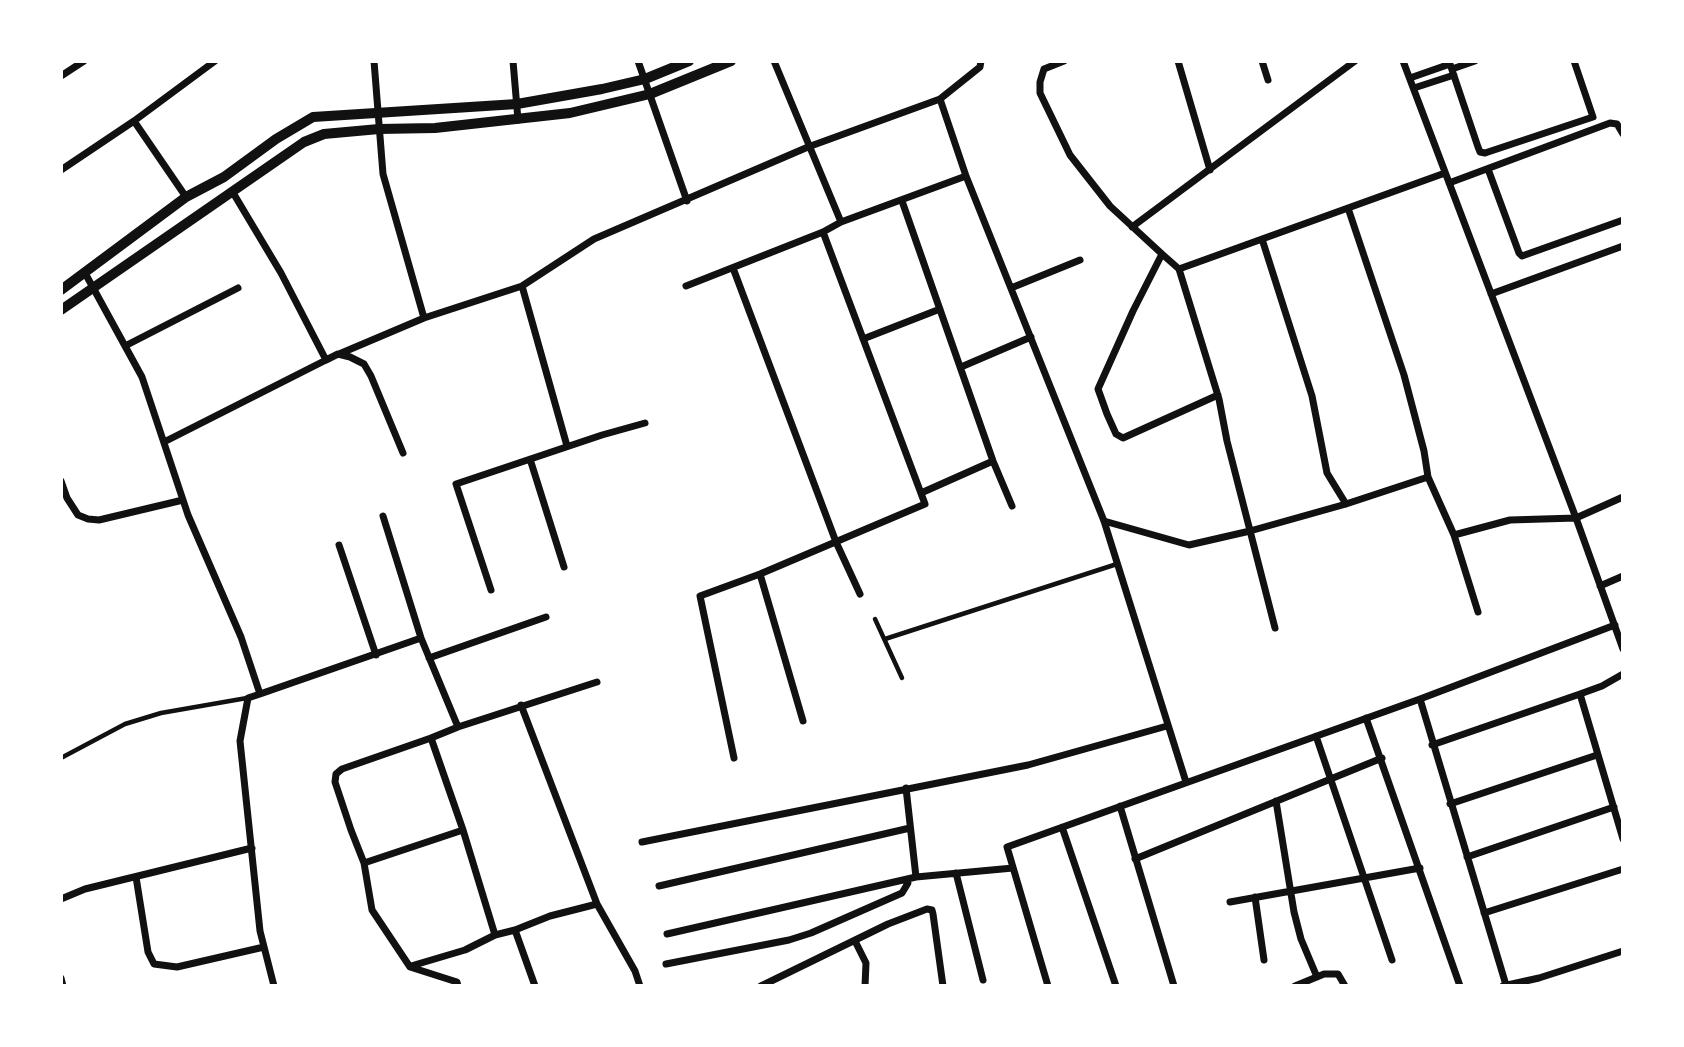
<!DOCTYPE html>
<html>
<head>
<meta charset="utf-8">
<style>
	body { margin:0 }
	#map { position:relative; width:1684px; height:1047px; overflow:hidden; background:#fff; font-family:"DM Sans",sans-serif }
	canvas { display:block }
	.frame { position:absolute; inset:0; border:63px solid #fff; pointer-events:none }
</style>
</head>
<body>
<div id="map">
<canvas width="1684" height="1047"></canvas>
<div class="frame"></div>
</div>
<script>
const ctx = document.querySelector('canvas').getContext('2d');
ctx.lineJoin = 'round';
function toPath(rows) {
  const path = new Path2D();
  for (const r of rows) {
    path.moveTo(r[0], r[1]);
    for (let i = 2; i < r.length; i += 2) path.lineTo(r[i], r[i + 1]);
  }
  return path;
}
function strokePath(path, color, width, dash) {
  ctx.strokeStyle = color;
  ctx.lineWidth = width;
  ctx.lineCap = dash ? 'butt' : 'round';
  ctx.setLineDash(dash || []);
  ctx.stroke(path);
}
strokePath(toPath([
	[875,619,902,678],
	[885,639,1117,564],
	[61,758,125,724,161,713,247,698]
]), '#111', 4.5);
strokePath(toPath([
	[374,61,383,174,424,318,522,286,594,239,808,147,940,99,980,67,981,61],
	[513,61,518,120],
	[638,61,687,201],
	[774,61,841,222],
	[1064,61,1044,69,1040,82,1040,93,1070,155,1110,206,1162,254,1133,311,1098,389,1107,414,1116,434,1123,438,1218,395],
	[1178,61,1210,170],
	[1262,61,1268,80],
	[1403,61,1576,518,1623,649],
	[1452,69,1475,61],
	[61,76,84,61],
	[1410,78,1450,64,1478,147,1480,152,1485,153,1593,117,1574,61],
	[1414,88,1454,75],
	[940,99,966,176,1104,521,1186,782],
	[1488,169,1519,253,1522,256,1623,220],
	[61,170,134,121],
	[1449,183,1610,123,1617,124,1623,134],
	[186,197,134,121,215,61],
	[902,201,993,461,1012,506],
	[1348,208,1404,375,1424,451,1428,477],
	[1132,227,1355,61],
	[1262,239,1312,396,1327,473,1346,504],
	[1162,254,1179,269,1445,173],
	[733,268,836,542,860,594],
	[1179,269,1219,399,1227,441,1275,628],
	[85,273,142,377,188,515,241,637,260,694,248,698,240,741,260,931,274,986],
	[522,286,567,446],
	[686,286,823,232,841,222,966,176],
	[1011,288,1080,260],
	[1491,294,1623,246],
	[863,339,940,309],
	[125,346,238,288],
	[339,354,424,318],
	[326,360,338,354,350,357,364,364,371,376,403,453],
	[961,367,1031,337],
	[164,442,326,360,281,273,232,191],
	[530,459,564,567],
	[61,481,67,498,78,515,88,519,99,520,183,500],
	[921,493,993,461],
	[383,516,421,638,458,727,431,738,463,830,495,935],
	[1104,521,1189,545,1250,531,1346,504,1428,477,1454,535,1478,612],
	[1454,535,1510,520,1576,518,1623,497],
	[339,545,376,655],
	[760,574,803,721],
	[1600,586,1623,576],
	[491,590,456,484,602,435,645,423],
	[429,658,546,617],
	[260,694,421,638],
	[1580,694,1623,839],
	[1420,699,1506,985],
	[521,705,597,904,635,971,640,986],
	[1366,718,1460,986],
	[458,727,597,682],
	[1316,736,1392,960],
	[431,738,342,769,336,774,335,782,351,830,364,863,372,910,410,967,457,982,458,986],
	[1432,745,1580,694,1602,686,1623,674],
	[734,758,700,596,760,574,925,504,823,232],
	[906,788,916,877],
	[1276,801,1294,912,1301,939,1317,977],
	[1450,804,1597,755],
	[1120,806,1174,986],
	[1062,827,1116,986],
	[642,842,1028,765,1167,726],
	[1467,857,1614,807],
	[1135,859,1382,758],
	[364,863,463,830],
	[956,873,983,980],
	[136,877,148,952,154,964,177,967,264,947],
	[659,886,910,828],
	[1255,897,1264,960],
	[61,899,85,889,252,848],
	[1230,902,1420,868],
	[1484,913,1623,869],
	[515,930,535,986],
	[667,934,916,877,1013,868],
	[855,941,866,963,865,986],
	[666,964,789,940,811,933,902,893,908,883,906,880],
	[411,966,465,950,495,935,515,930,550,916,597,904],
	[61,978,63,986],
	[761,986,888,924,927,909,932,910,933,914,943,986],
	[1048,986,1007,847,1420,699,1615,625],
	[1295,986,1324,974,1338,974,1345,986],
	[1503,986,1539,978,1623,951]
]), '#111', 7);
strokePath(toPath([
	[61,290,186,197,224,177,276,139,313,117,517,104,602,89,645,79,689,61],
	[61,310,304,142,324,134,379,129,435,128,570,113,650,94,731,61]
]), '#111', 10);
</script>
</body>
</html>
